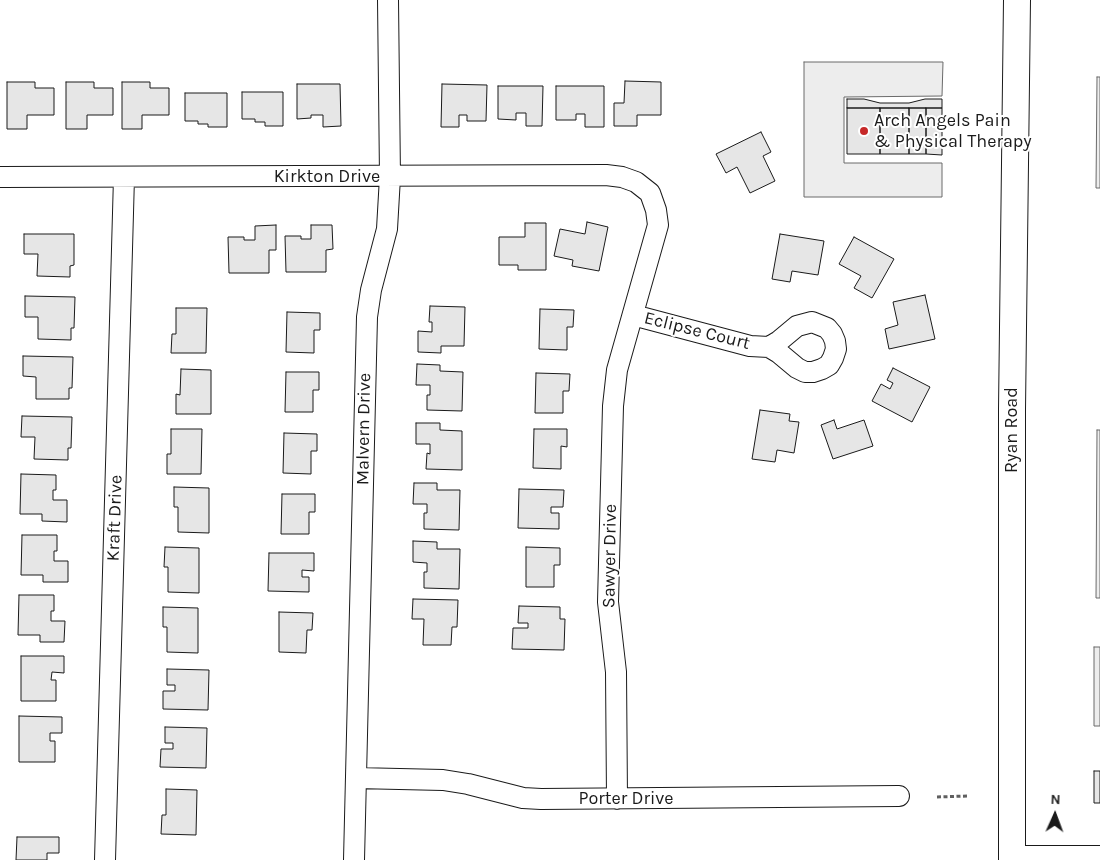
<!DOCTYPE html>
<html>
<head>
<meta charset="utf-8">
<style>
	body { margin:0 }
	#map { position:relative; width:1100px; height:860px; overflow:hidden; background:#fff; font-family:Karla,sans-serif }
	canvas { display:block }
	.north { position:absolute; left:1030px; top:790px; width:50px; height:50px; -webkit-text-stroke:4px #fff; paint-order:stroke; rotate:2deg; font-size:14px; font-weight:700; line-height:20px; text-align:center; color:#1a1a1a }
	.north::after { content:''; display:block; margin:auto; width:18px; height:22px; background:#1a1a1a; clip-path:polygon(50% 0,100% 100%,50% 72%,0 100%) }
</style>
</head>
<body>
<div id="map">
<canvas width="1100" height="860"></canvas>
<div class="north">N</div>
</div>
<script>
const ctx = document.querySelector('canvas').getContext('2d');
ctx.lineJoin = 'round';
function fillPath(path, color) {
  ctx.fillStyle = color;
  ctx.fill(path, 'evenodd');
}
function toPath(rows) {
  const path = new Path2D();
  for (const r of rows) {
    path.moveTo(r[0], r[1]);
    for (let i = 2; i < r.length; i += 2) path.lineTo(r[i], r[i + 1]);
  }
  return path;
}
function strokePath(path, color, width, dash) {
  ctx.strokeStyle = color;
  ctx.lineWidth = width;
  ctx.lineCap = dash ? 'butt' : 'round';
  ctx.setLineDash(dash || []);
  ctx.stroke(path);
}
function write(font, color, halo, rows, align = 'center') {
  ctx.font = font + ' Karla,sans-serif';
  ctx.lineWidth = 4;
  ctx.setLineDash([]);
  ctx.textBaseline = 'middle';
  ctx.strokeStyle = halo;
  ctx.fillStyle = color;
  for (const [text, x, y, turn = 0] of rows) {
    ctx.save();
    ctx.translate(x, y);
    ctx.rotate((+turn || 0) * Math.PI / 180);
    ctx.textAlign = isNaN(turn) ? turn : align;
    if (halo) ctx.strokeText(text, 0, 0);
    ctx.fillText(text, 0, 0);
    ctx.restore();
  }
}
const built = toPath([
	[804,62,943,62,942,96,844,97,844,163,942,163,942,197,804,197,804,62],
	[1097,77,1100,77,1100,188,1096,188,1097,77],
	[1097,430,1100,430,1100,598,1096,598,1097,430],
	[1094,647,1100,647,1100,726,1094,726,1094,647]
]);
fillPath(built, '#ededed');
strokePath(built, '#6a6a6a', 1);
const building = toPath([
	[625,81,661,82,661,115,637,115,637,126,614,126,614,103,624,103,625,81],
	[7,82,35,82,35,88,54,88,54,115,27,115,27,129,7,129,7,82],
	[66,82,94,82,94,88,113,88,113,115,87,115,87,129,66,129,66,82],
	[122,82,150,82,150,88,169,88,169,115,142,115,142,129,122,129,122,82],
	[297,84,340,84,341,126,323,127,323,115,311,115,311,118,297,119,297,84],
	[442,84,487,85,486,121,467,121,467,115,459,115,459,127,441,127,442,84],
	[498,86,543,86,542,126,526,126,526,113,516,113,516,120,498,119,498,86],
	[556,86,604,86,604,127,585,127,585,114,576,114,576,120,556,120,556,86],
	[242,92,283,92,283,126,265,126,265,122,255,122,255,119,242,119,242,92],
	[185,93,227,93,227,127,208,127,208,124,198,124,198,121,185,121,185,93],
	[847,99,864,99,880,103,909,103,925,99,942,99,942,108,847,108,847,99],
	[847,108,880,108,880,154,847,154,847,108],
	[880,108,909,108,909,154,880,154,880,108],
	[909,108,926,108,926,154,909,154,909,108],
	[926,108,942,108,942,155,926,154,926,108],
	[761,132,771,152,763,156,775,181,750,193,737,167,726,173,716,154,761,132],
	[587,222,608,227,599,271,572,266,573,260,554,256,560,229,585,234,587,222],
	[525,223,546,223,546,270,518,270,518,265,499,265,499,237,525,237,525,223],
	[276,225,276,250,269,250,269,273,229,273,228,237,244,237,244,240,255,240,255,226,276,225],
	[311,225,332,225,333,249,326,250,326,272,286,272,285,236,301,236,301,239,311,239,311,225],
	[24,234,74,234,74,265,70,266,70,277,37,276,38,254,24,254,24,234],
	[780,234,824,241,818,275,792,271,790,282,772,279,780,234],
	[854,237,894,259,872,298,854,288,861,276,839,264,854,237],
	[925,295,935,339,889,349,885,329,898,325,893,302,925,295],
	[25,296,75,297,74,328,71,328,71,340,38,339,38,317,25,317,25,296],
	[430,306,465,307,464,346,441,346,441,353,418,352,418,331,432,332,432,322,429,322,430,306],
	[176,308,207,308,206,353,171,353,172,334,176,334,176,308],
	[540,309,574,310,573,327,567,327,567,350,539,349,540,309],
	[287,312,320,313,320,330,314,330,314,353,286,352,287,312],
	[23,356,73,357,72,388,69,388,69,399,36,399,36,377,23,376,23,356],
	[417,364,440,365,440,371,463,372,462,411,427,410,427,395,430,395,430,385,416,385,417,364],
	[893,368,930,387,912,422,872,401,881,384,890,389,893,383,887,380,893,368],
	[181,369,211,370,211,414,176,414,176,394,180,395,181,369],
	[286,372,319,372,319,390,313,390,313,412,285,412,286,372],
	[536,373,570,374,569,391,563,391,563,413,535,413,536,373],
	[760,410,790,414,789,421,799,422,794,453,777,450,775,462,752,459,760,410],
	[22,416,72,417,71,448,68,448,68,460,34,459,35,437,21,437,22,416],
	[834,420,837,429,864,420,873,446,833,459,821,425,834,420],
	[416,423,440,423,440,430,462,431,462,470,426,469,427,453,430,454,430,444,416,444,416,423],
	[171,429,202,429,201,474,167,474,167,454,171,454,171,429],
	[534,429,567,429,567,447,561,446,561,469,533,468,534,429],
	[284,433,317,434,317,451,311,451,311,474,283,473,284,433],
	[21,474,56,475,56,490,53,490,53,500,67,500,67,522,42,521,42,514,20,514,21,474],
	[414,483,437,483,437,490,460,490,459,530,424,529,424,513,427,513,427,504,413,504,414,483],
	[174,487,209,488,209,533,178,532,178,507,174,507,174,487],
	[519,489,564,490,563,507,551,507,551,513,559,513,559,529,518,528,519,489],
	[282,494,315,494,315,512,309,512,309,534,281,534,282,494],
	[22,535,57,535,57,551,54,551,54,561,68,561,68,582,43,582,43,575,21,575,22,535],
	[413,541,437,542,437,549,460,549,459,589,424,588,424,572,427,572,427,563,413,562,413,541],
	[165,547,199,548,199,593,168,592,168,567,164,567,165,547],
	[526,547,560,548,560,565,554,565,554,587,526,587,526,547],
	[269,553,314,553,314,571,302,570,302,577,309,577,309,592,268,591,269,553],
	[19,595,54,595,54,611,51,611,51,621,65,621,64,642,40,642,40,635,18,635,19,595],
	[413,599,458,600,457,627,452,627,451,645,423,645,424,619,412,619,413,599],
	[519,606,560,607,560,619,565,619,564,650,512,649,513,628,528,628,528,623,518,623,519,606],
	[163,607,198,608,198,653,167,652,167,627,163,627,163,607],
	[279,612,313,613,312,630,307,630,306,653,279,652,279,612],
	[21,656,64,656,64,673,52,672,51,680,56,680,56,701,21,701,21,656],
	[167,669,209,670,208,710,163,709,163,691,175,691,175,685,167,685,167,669],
	[19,716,62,717,62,733,50,733,50,741,55,741,55,762,19,762,19,716],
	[165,727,207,728,206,768,160,767,161,749,173,749,173,743,165,743,165,727],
	[1094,771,1100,771,1100,803,1094,803,1094,771],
	[166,789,197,790,196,835,161,834,162,815,166,815,166,789],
	[17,837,59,837,59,853,47,853,47,860,16,860,17,837]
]);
fillPath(building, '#e6e6e6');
strokePath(building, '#1a1a1a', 1);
const minor = toPath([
	[0,177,606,175,622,177,636,182,650,193,656,210,658,225,617,370,613,406,608,602,616,672,617,799],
	[633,315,750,346,769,347,779,353,797,368,805,372,813,372,822,369,829,365,833,358,836,349,835,341,832,334,827,328,812,322,797,326,779,341,769,347],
	[356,778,443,780,468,784,523,798,541,799,899,796],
	[1012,856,1100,856],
	[105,860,124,177],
	[354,860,367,317,371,290,387,229,390,177,388,0]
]);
const major = toPath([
	[1012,860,1012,409,1017,0]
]);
strokePath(minor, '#1a1a1a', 22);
strokePath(major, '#1a1a1a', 28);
strokePath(toPath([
	[937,797,967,796]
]), '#5f5f5f', 3, [4, 2.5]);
strokePath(minor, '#fff', 20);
strokePath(major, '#fff', 26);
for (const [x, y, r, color] of [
	[864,131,5,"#c62828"]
]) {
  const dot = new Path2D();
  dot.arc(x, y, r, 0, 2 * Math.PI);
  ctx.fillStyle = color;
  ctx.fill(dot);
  strokePath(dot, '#fff', 2);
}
write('18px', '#1a1a1a', '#fff', [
	["Arch Angels Pain",874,121],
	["& Physical Therapy",874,142]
], 'left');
write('18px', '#1a1a1a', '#fff', [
	["Kirkton Drive",327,177],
	["Eclipse Court",697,331,14],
	["Malvern Drive",364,429,-89],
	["Ryan Road",1012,430,-90],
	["Kraft Drive",115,518,-88],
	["Sawyer Drive",610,556,-89],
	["Porter Drive",626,799]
]);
</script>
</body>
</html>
